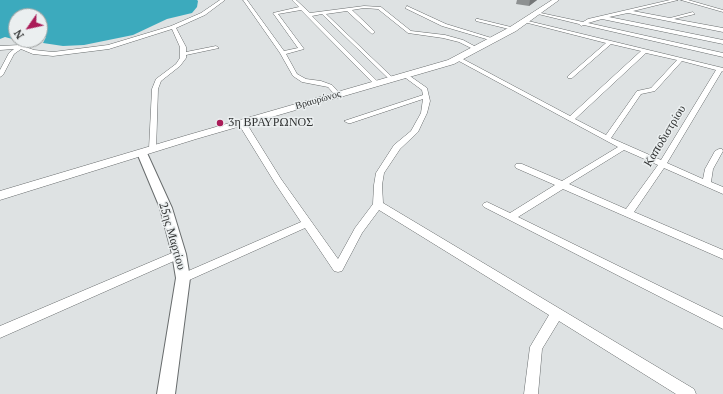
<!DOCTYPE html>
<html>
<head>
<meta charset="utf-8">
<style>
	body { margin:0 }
	#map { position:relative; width:723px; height:394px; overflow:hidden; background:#dee2e3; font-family:"PT Serif",serif }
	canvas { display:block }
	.north { position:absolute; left:8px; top:8px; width:40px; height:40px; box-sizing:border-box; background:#ebeff0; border:1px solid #a1a4a4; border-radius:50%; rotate:236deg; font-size:11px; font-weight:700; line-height:16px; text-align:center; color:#313333 }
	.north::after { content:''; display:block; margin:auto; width:14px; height:18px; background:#aa1c58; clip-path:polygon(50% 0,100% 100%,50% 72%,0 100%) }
</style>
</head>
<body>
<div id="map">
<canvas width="723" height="394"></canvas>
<div class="north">N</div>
</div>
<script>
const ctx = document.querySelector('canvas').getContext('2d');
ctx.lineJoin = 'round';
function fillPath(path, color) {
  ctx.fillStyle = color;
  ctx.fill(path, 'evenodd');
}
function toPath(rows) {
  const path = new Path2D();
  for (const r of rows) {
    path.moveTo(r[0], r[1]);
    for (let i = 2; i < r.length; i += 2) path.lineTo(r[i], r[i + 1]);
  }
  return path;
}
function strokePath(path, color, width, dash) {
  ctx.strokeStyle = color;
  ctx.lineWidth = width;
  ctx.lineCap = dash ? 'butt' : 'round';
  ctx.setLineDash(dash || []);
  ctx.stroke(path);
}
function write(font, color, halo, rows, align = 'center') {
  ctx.font = font + ' "PT Serif",serif';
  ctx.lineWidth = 3;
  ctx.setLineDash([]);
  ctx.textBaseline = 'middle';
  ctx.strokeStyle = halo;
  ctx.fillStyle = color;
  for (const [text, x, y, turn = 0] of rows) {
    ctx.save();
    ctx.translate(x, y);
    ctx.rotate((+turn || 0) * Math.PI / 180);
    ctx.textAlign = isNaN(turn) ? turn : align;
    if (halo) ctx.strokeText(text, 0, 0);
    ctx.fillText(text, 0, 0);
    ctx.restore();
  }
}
fillPath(toPath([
	[0,0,197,0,198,1,197,7,192,13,167,19,133,35,84,45,63,46,43,43,46,37,40,36,40,16,16,16,16,40,5,37,0,39]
]), '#3caabd');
const minor = toPath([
	[220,0,225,0,205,15,176,28,186,47,186,52,216,46,219,48,186,55,186,58,180,66,161,81,158,89,156,151,153,151,149,149,152,89,156,79,176,64,180,58,180,47,172,29,109,49,53,56,33,54,21,49,14,54,3,75,0,77,0,70,9,53,14,49,0,50,0,46,20,45,34,50,53,52,108,45,171,26,201,13,220,0],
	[243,0,247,0,284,51,298,48,273,13,299,7,292,0,296,0,310,13,364,6,381,7,411,31,445,35,463,40,480,49,475,50,459,42,443,38,408,33,378,9,364,8,352,10,374,31,375,32,372,34,347,11,326,14,393,78,394,79,391,81,322,14,312,16,379,83,376,85,374,84,301,10,278,14,304,49,286,54,297,74,306,79,321,81,332,85,341,95,338,97,336,96,328,87,302,82,293,76,280,53,243,0],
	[670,0,678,0,633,11,670,18,693,12,695,14,674,19,723,28,723,32,628,13,609,17,723,40,723,44,602,19,588,23,723,53,723,57,584,25,581,26,579,24,534,13,536,12,583,22,588,19,670,0],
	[681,0,688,0,723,10,723,12,681,0],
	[407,6,446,24,498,40,493,41,442,26,405,8,407,6],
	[478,19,515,28,515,29,513,30,476,21,476,19,478,19],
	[524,20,723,68,723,72,722,71,667,163,703,179,705,169,715,151,719,149,722,149,723,151,713,169,711,182,723,187,723,194,664,168,634,212,723,250,723,259,563,189,518,217,723,317,723,329,484,207,482,205,484,203,487,202,510,213,555,185,516,168,515,166,516,164,522,164,562,181,618,147,457,60,457,58,461,58,570,116,641,51,611,44,572,78,568,78,568,76,606,43,524,22,524,20],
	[646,53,677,60,651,88,637,91,606,135,575,119,646,53],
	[682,61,716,70,661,160,611,138,641,94,655,91,682,61],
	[624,150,658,165,626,209,569,184,624,150],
	[403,74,407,74,427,88,430,101,427,113,418,132,400,149,384,173,382,185,383,203,694,389,696,394,676,394,559,321,542,349,538,394,524,394,530,347,549,315,379,210,362,233,342,271,338,272,334,271,305,228,187,281,183,283,179,281,178,278,179,275,301,222,275,183,238,123,242,121,245,121,281,179,338,259,355,228,373,204,374,185,376,173,394,145,411,131,421,113,423,99,351,123,348,123,344,121,423,95,422,90,403,76,403,74],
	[179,250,183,251,184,254,183,257,0,338,0,326,179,250]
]);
const tertiary = toPath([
	[142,150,147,153,172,208,186,254,190,278,175,394,157,394,176,278,172,254,160,208,137,153,142,150]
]);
const secondary = toPath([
	[552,0,559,0,516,31,454,64,196,139,0,200,0,191,188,135,448,60,510,27,552,0]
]);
strokePath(minor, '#686c6d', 1);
strokePath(tertiary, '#686c6d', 2);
strokePath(secondary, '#686c6d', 1);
fillPath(minor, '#fff');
fillPath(tertiary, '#fff');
fillPath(secondary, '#fff');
fillPath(toPath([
	[517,0,537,0,529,6,516,4]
]), '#8e9192');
fillPath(toPath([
	[530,0,537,0,529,6]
]), '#747677');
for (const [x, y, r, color] of [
	[220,123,4,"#aa1c58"]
]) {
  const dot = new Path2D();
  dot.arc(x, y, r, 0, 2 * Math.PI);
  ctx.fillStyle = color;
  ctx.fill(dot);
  strokePath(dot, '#ebeff0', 1.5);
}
write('10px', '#313333', '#ebeff0', [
	["Βραυρώνος",318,100,-16]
]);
write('12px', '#313333', '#ebeff0', [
	["3η ΒΡΑΥΡΩΝΟΣ",228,123]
], 'left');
write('12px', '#313333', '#ebeff0', [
	["Καποδιστρίου",665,136,-59],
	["25ης Μαρτίου",172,236,74]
]);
</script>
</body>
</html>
